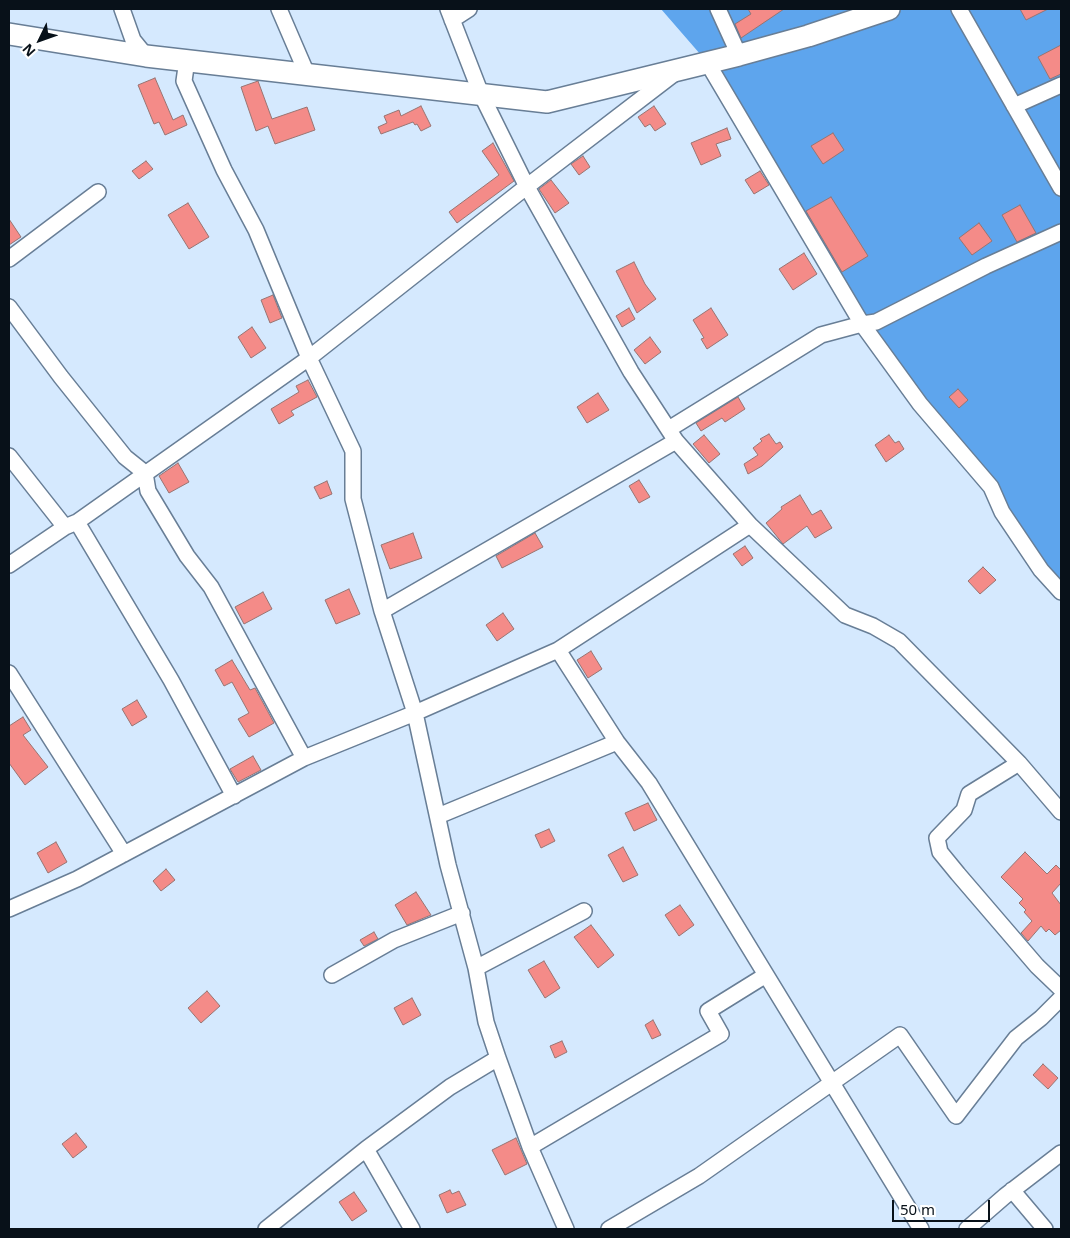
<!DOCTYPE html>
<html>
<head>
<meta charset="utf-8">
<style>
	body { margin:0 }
	#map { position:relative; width:1070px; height:1238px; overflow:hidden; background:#d5e9fe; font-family:"Noto Sans",sans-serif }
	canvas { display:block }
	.frame { position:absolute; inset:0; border:10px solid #081119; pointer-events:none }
	.north { position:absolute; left:15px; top:15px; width:50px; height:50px; -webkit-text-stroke:4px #fff; paint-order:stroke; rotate:228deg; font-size:14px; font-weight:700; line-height:20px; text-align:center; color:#081119 }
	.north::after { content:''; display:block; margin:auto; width:18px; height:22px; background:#081119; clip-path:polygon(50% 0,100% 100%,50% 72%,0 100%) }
	.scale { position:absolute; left:892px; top:1200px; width:98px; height:22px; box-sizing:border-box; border:2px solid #081119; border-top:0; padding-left:6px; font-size:15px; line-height:18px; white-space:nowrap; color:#081119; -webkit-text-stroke:4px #fff; paint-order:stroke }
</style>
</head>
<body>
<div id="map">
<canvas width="1070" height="1238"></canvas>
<div class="frame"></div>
<div class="north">N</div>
<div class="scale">50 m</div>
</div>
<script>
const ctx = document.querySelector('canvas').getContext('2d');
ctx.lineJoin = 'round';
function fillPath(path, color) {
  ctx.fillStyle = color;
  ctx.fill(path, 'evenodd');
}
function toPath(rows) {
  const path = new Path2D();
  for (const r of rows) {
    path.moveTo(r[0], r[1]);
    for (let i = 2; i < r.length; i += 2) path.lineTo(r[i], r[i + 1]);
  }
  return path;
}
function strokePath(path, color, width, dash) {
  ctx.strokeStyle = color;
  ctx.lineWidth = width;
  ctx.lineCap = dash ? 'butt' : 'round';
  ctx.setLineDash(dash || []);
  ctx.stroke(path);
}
fillPath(toPath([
	[661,9,1061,9,1061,592,920,404,707,62]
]), '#5ea5ed');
const building = toPath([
	[748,9,784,9,741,38,735,24,751,14,748,9],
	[1020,9,1048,9,1026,20,1020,9],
	[1061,45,1061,74,1050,79,1038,57,1061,45],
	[155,78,173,120,183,115,187,125,165,135,159,122,154,124,138,85,155,78],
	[258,81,272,119,307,107,315,130,275,144,268,126,256,131,241,87,258,81],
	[421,106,431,126,421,131,417,124,415,125,413,122,381,134,378,127,387,123,384,116,399,110,401,116,421,106],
	[654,106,666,124,655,131,650,124,645,127,638,117,654,106],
	[727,128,731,139,716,144,721,156,701,165,691,143,727,128],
	[833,133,844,150,823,164,811,146,833,133],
	[493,143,514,181,457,223,449,212,499,175,482,151,493,143],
	[583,156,590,167,579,175,571,164,583,156],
	[146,161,153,169,139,179,132,171,146,161],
	[760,171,769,185,754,194,745,180,760,171],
	[551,180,569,203,555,213,539,189,551,180],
	[831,197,868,256,842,272,806,211,831,197],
	[188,203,209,237,189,249,168,215,188,203],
	[1020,205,1036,233,1017,242,1002,215,1020,205],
	[9,219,21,237,9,245,9,219],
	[979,223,992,241,972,255,959,238,979,223],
	[804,253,817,274,793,290,779,269,804,253],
	[634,262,645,284,656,299,637,313,616,271,634,262],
	[273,295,282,318,270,323,261,300,273,295],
	[629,308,635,319,622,327,616,316,629,308],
	[711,308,728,335,707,349,701,339,704,338,693,320,711,308],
	[252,327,266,348,251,358,238,337,252,327],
	[650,337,661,352,645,364,634,350,650,337],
	[308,380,317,397,291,411,294,415,279,424,271,409,299,392,296,386,308,380],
	[958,389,968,400,959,408,949,397,958,389],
	[598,393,609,410,587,423,577,407,598,393],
	[738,397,745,409,725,422,722,418,701,431,696,423,738,397],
	[769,434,776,444,780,442,783,447,762,466,748,474,744,464,758,455,753,448,762,441,760,439,769,434],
	[704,435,720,454,709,463,693,444,704,435],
	[889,435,895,443,899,441,904,449,886,462,875,445,889,435],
	[178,463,189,482,169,493,159,476,178,463],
	[639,480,650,497,639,503,629,486,639,480],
	[327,481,332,494,320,499,314,487,327,481],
	[800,495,812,515,821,510,832,528,815,538,807,526,783,544,766,523,782,509,781,507,800,495],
	[413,533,422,558,390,569,381,545,413,533],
	[535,533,543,547,502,568,496,556,535,533],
	[745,546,753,558,742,566,733,554,745,546],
	[983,567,996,580,980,594,968,581,983,567],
	[349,589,360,614,336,624,325,600,349,589],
	[263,592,272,609,244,624,235,607,263,592],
	[503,613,514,629,497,641,486,625,503,613],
	[591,651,602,669,588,678,577,660,591,651],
	[232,660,250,690,255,688,274,723,249,737,238,719,249,713,232,682,224,686,215,670,232,660],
	[137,700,147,717,132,726,122,709,137,700],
	[23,717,31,730,23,735,48,767,25,785,9,763,9,726,23,717],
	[253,756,261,770,238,782,230,769,253,756],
	[648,803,657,820,634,831,625,813,648,803],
	[549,829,555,841,541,848,535,835,549,829],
	[56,842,67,862,48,873,37,853,56,842],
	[623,847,638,875,623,882,608,855,623,847],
	[1025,852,1047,874,1056,865,1061,870,1061,883,1052,893,1061,905,1061,930,1055,935,1049,929,1046,932,1041,926,1028,941,1021,933,1032,921,1024,912,1026,910,1019,903,1023,899,1001,877,1025,852],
	[166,869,175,880,161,891,153,881,166,869],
	[416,892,431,915,407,925,395,905,416,892],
	[680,905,694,925,679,936,665,915,680,905],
	[591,925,614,955,598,968,574,937,591,925],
	[374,932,378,939,364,946,360,940,374,932],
	[544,961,560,988,545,998,528,970,544,961],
	[207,991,220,1006,201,1023,188,1008,207,991],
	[412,998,421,1015,403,1025,394,1008,412,998],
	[653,1020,661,1035,652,1039,645,1025,653,1020],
	[562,1041,567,1052,555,1058,550,1046,562,1041],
	[1043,1064,1058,1078,1048,1089,1033,1075,1043,1064],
	[76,1133,87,1147,73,1158,62,1144,76,1133],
	[516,1138,527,1164,505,1175,492,1150,516,1138],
	[450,1190,452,1194,459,1191,466,1205,447,1213,439,1195,450,1190],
	[354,1192,367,1211,352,1221,339,1202,354,1192]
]);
fillPath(building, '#f48b88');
strokePath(building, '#987472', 1);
const street = toPath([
	[122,9,133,40,146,56],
	[279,9,307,74],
	[448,9,481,94,527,187,631,372,676,441,750,525,845,615,873,626,899,641,1019,763,1061,812],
	[718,9,739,55],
	[959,9,1061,188],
	[452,20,469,9],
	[187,60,184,81,224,170,256,230,309,358,353,451,353,499,382,611,415,713,448,865,476,968,486,1022,498,1058,530,1147,566,1229],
	[707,62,862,324,920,404,991,487,1002,512,1041,570,1061,592],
	[1014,106,1061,85],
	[9,259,98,192],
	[9,307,61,377,125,457,145,473,148,491,187,556,211,587,304,758],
	[669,429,821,335,862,324,876,322,986,266,1061,232],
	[9,456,65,527],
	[77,522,171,680,234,796],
	[9,565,65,527,77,522,309,358,521,191,675,73],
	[382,611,676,441],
	[558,650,617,742,649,783,921,1229],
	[9,673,124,854],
	[1019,763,969,794,964,810,937,838,940,852,958,874,1037,966,1061,989],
	[438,816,617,742],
	[9,909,77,879,304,758,415,713,558,650,750,525],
	[476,968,584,911],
	[332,975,394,940,462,913],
	[530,1147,721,1034,708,1011,766,975],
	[366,1149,412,1229],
	[1012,1190,1045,1229],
	[266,1229,366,1149,450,1087,498,1058],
	[609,1229,699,1176,900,1035,956,1116,1016,1038,1041,1018,1061,998],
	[967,1229,1005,1196,1061,1153]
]);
const secondary = toPath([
	[9,34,146,56,547,102,739,55,808,36,889,9]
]);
strokePath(street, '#687e96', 18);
strokePath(secondary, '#687e96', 24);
strokePath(street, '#fff', 15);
strokePath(secondary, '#fff', 21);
</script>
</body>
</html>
